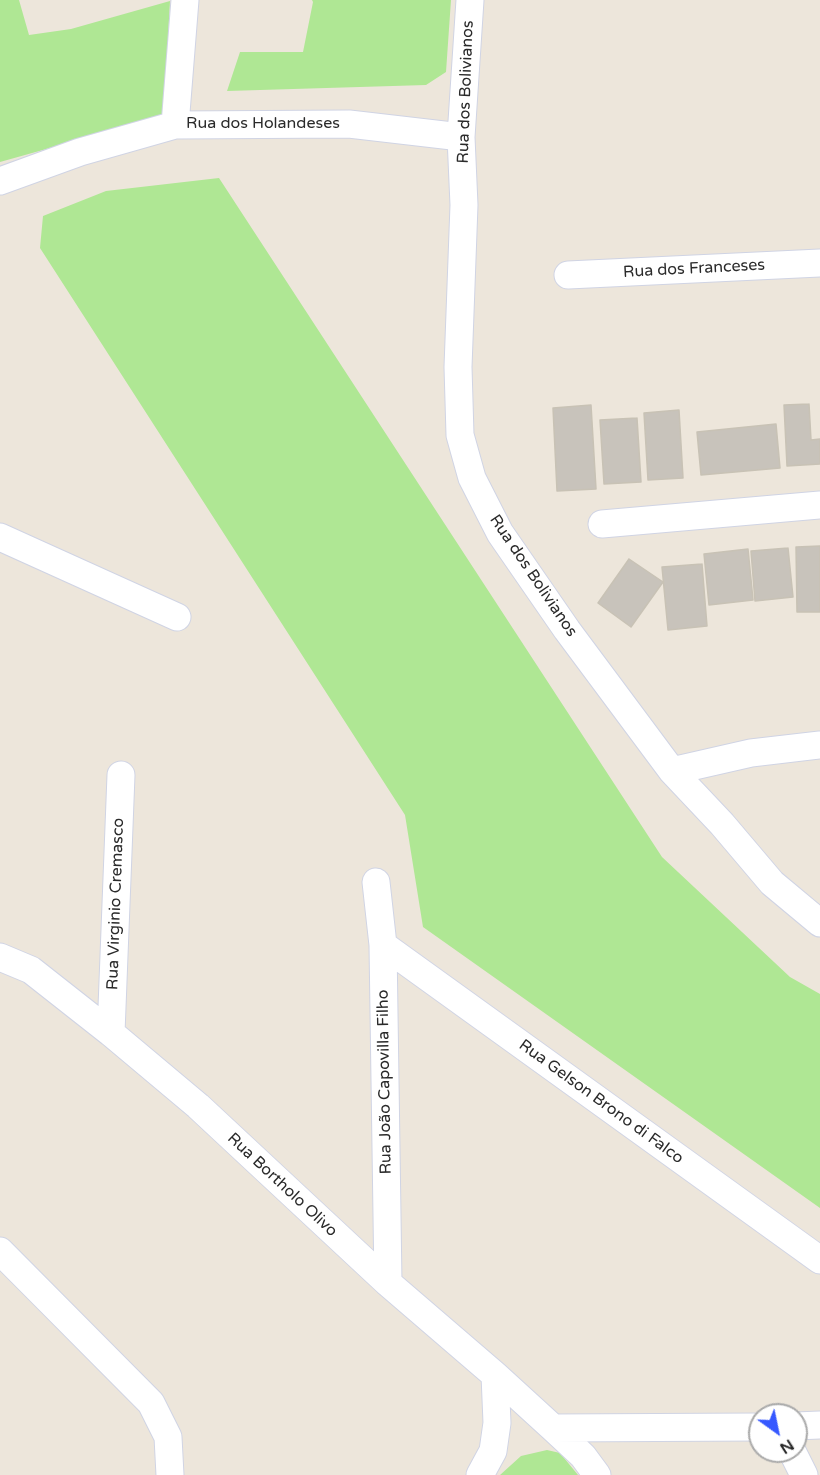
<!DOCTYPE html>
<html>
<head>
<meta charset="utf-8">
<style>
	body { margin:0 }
	#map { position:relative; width:820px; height:1475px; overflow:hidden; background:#ede6db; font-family:"Varela Round",sans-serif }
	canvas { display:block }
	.north { position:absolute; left:748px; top:1403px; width:60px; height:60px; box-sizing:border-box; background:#fff; border:2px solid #aaa; border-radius:50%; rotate:147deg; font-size:16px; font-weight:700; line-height:24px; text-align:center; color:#2a2a2a }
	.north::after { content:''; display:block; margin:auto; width:21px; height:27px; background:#3658ff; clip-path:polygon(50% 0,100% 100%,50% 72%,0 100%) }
</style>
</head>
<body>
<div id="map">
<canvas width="820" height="1475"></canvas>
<div class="north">N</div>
</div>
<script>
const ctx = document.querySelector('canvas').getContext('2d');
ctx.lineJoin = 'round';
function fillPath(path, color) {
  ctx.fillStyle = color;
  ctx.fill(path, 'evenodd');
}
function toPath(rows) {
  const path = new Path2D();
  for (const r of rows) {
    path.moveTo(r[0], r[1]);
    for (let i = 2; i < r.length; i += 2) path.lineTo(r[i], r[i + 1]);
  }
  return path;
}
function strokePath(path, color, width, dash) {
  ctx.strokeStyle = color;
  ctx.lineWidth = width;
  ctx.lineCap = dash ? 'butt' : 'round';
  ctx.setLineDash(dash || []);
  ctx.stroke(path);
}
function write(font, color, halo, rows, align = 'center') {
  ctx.font = font + ' "Varela Round",sans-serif';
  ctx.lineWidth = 5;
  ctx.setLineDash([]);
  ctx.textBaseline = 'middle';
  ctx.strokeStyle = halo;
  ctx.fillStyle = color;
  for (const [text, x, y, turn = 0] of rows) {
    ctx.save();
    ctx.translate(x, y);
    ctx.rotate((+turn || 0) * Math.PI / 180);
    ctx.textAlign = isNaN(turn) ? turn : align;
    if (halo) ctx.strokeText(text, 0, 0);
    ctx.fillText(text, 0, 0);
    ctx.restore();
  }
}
fillPath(toPath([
	[0,0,19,0,29,35,71,29,170,1,164,116,0,162],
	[312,0,451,0,446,72,426,85,227,91,240,52,303,52,313,2],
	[219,178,662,857,790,977,820,994,820,1208,423,927,405,815,40,248,43,216,106,191],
	[547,1450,560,1453,578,1475,500,1475,521,1456]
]), '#afe794');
const building = toPath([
	[809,404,811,440,820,439,820,464,787,466,784,405,809,404],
	[591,405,596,489,557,491,553,408,591,405],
	[679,410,683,478,648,480,644,413,679,410],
	[637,418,641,482,604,484,600,420,637,418],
	[776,424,780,468,701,475,697,432,776,424],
	[820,546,820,612,797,612,796,547,820,546],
	[788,548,793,597,755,601,751,551,788,548],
	[748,549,753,600,709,605,704,554,748,549],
	[629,559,663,582,631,627,598,603,629,559],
	[702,564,707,626,668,630,662,567,702,564]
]);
fillPath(building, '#c8c3bb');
strokePath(building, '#c8c2b5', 1.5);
const minor = toPath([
	[470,0,461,137,464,205,458,367,460,435,472,478,500,533,567,630,672,771,722,824,772,883,820,923],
	[175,125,185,0],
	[0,181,80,152,175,125,349,124,461,137],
	[568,275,820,263],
	[602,524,820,505],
	[0,537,177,617],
	[672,771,751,753,820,745],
	[376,882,383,945,388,1283],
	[383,945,820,1260],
	[0,957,31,970,111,1033,198,1106,388,1283,495,1375,553,1428,583,1456,597,1475],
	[111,1033,121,775],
	[0,1251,151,1403,168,1437,170,1475],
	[796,1426,820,1425],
	[553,1428,760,1427],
	[792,1451,804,1475],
	[480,1475,493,1451,497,1423,495,1375]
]);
strokePath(minor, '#d0d4e4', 29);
strokePath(minor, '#fff', 27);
write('16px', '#2a2a2a', '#fff', [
	["Rua dos Bolivianos",466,92,-88],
	["Rua dos Holandeses",263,124],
	["Rua dos Franceses",694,269,-3],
	["Rua dos Bolivianos",533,576,56],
	["Rua Virginio Cremasco",116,904,-88],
	["Rua João Capovilla Filho",385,1082,-91],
	["Rua Gelson Brono di Falco",601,1102,36],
	["Rua Bortholo Olivo",282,1185,43]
]);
</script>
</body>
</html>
